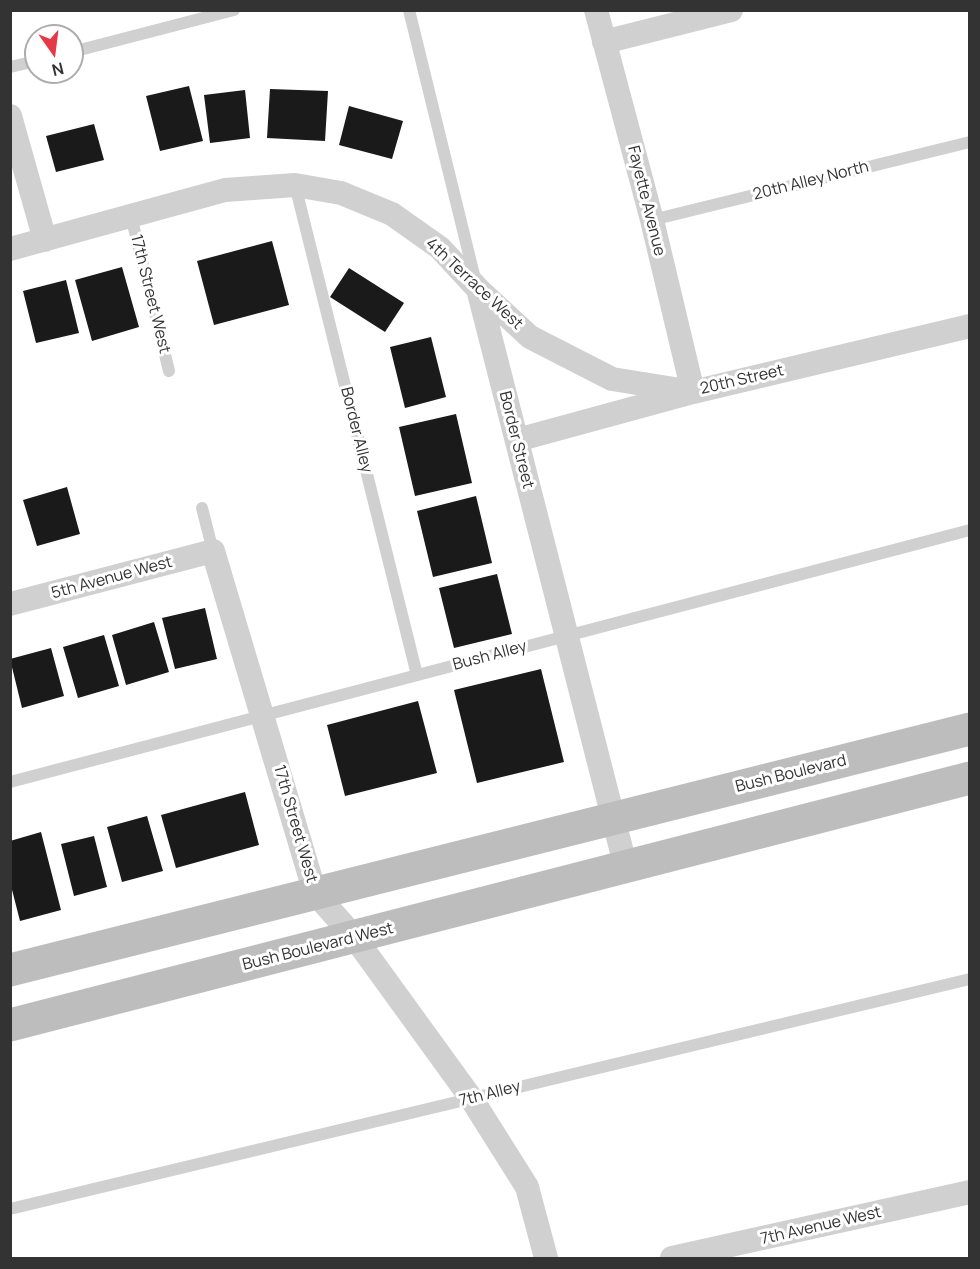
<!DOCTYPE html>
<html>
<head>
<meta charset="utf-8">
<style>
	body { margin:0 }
	#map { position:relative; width:980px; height:1269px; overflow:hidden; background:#fff; font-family:Manrope,sans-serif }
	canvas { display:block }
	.frame { position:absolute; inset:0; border:12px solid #333; pointer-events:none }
	.north { position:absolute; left:24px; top:24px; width:60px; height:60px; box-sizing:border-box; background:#fff; border:2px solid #adadad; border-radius:50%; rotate:166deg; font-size:16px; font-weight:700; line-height:24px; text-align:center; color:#333 }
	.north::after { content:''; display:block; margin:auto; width:21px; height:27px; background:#e63946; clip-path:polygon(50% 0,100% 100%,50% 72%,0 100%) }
</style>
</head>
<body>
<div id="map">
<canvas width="980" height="1269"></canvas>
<div class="frame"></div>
<div class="north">N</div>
</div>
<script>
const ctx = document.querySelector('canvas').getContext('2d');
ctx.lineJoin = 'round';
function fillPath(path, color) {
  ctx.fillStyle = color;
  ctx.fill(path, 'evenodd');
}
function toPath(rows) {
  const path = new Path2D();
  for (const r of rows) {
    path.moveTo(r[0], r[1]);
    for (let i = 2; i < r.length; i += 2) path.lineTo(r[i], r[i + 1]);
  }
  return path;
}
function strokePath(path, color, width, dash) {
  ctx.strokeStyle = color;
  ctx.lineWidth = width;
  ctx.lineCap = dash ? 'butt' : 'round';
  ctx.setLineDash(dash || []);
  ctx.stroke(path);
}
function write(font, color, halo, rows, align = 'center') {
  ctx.font = font + ' Manrope,sans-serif';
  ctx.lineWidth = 6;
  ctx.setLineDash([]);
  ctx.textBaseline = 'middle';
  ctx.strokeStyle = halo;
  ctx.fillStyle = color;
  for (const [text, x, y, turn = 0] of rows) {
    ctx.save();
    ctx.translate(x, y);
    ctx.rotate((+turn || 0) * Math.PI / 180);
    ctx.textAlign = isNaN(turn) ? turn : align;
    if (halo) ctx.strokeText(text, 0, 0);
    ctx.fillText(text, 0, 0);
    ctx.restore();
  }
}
fillPath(toPath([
	[189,86,203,141,160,151,146,96],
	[270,89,328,91,325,141,267,138],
	[245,90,250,138,210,143,204,95],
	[349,106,403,121,392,159,339,145],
	[94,124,104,160,56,172,46,136],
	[272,241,289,305,214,325,197,261],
	[122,267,139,327,92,341,75,280],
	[349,268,404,303,385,332,330,297],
	[66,280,79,333,36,343,23,291],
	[431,337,446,397,405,408,390,347],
	[456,414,472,483,415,496,399,427],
	[67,487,80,534,37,546,23,500],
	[476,496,492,563,433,577,417,511],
	[497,574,512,634,454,648,439,588],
	[205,608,217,659,175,669,162,618],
	[154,622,169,672,126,685,112,635],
	[104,635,119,686,78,698,63,647],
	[51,648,64,696,22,708,10,659],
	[541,669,564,762,477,783,454,690],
	[418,701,437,773,345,796,327,725],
	[245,792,259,845,176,868,161,815],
	[147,816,163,871,122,882,107,827],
	[41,832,61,910,20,921,10,882,10,841],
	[94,836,107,887,74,896,61,844]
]), '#1a1a1a');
strokePath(toPath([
	[409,10,475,279],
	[72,52,234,10],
	[10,67,36,61],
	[295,185,417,675],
	[131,216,169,371],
	[652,220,970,142],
	[202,508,213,551],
	[10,782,970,530],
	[10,1209,970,979]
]), '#d0d0d0', 12);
strokePath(toPath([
	[604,42,731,10],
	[10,116,45,240],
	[10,249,225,190,295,185,341,193,392,214,440,248,478,289,530,337,612,379,693,392,652,220,596,10],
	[478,289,626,868],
	[517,440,693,392,970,326],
	[10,604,213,551,315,893,355,938,471,1098,527,1187,546,1258],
	[672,1258,970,1192]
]), '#d0d0d0', 24);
strokePath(toPath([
	[10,970,970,729],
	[10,1025,970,778]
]), '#bdbdbd', 33);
write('16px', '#333', '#fff', [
	["20th Alley North",811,181,-14],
	["Fayette Avenue",646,201,76],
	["4th Terrace West",474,284,43],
	["17th Street West",150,294,76],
	["20th Street",742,380,-13],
	["Border Alley",356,430,76],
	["Border Street",516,440,76],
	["5th Avenue West",112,578,-15],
	["Bush Alley",490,656,-15],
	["Bush Boulevard",791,774,-14],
	["17th Street West",295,824,74],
	["Bush Boulevard West",318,947,-14],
	["7th Alley",490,1094,-14],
	["7th Avenue West",821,1226,-13]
]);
</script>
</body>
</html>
